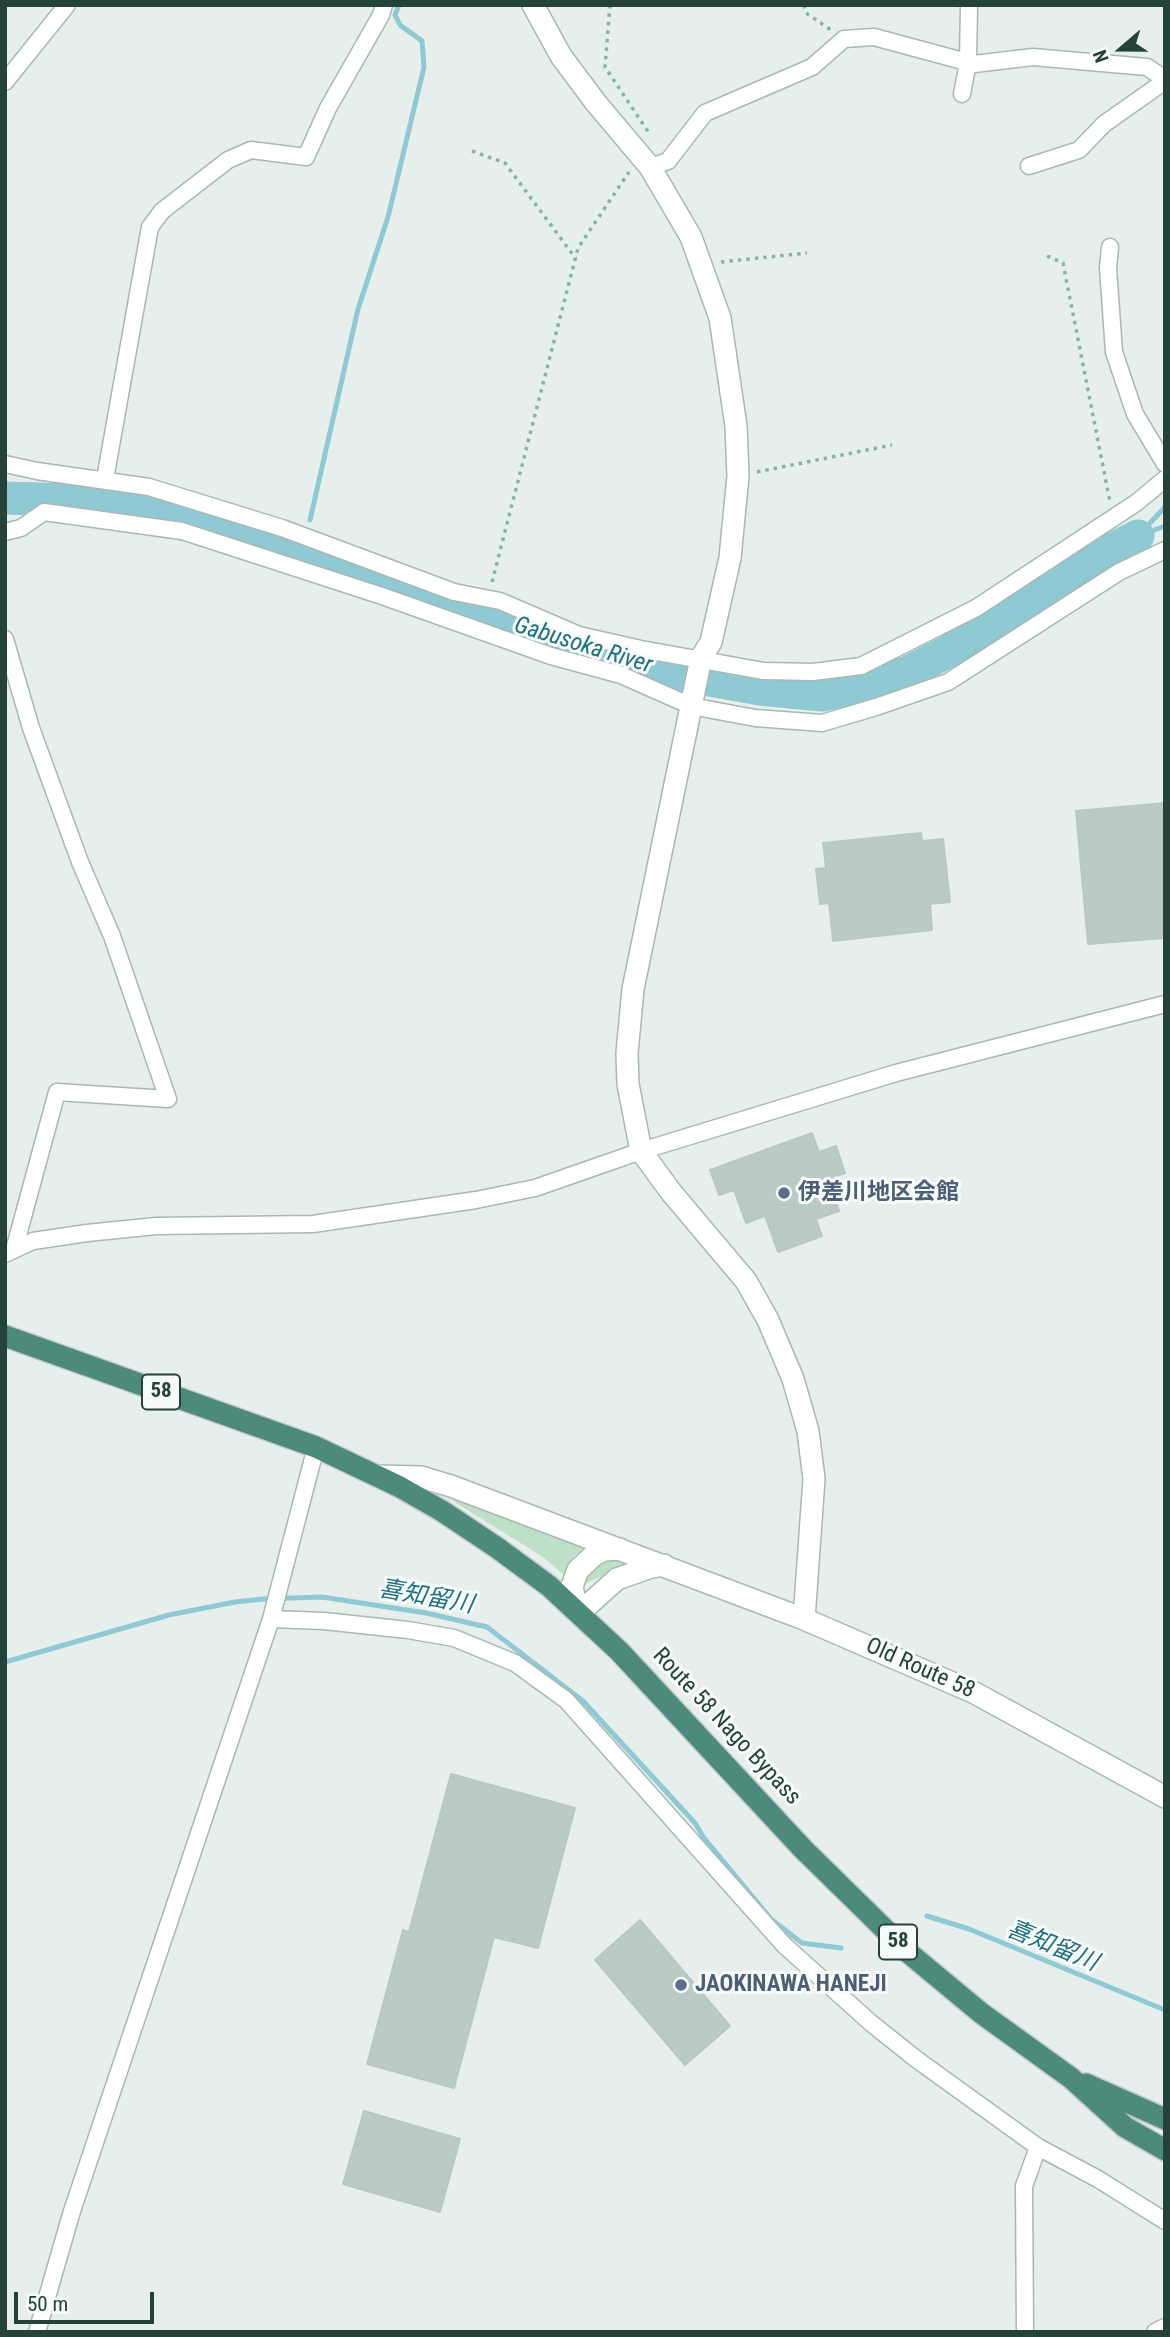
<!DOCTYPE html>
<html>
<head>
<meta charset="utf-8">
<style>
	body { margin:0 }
	#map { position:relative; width:1170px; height:2337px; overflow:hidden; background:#e6efeb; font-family:"Roboto Condensed",sans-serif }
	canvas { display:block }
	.frame { position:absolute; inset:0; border:7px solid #24423a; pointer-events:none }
	.north { position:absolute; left:1086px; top:14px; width:70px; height:70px; -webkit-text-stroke:5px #f7fbf9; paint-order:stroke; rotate:250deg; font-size:19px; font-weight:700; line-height:28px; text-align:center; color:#24423a }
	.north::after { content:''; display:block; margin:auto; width:24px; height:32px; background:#24423a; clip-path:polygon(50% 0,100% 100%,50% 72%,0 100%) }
	.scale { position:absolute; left:14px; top:2292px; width:140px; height:32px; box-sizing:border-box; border:4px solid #24423a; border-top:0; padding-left:9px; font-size:21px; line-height:24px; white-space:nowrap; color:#24423a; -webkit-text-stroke:5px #f7fbf9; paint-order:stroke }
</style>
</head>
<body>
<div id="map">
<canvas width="1170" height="2337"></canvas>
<div class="frame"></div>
<div class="north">N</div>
<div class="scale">50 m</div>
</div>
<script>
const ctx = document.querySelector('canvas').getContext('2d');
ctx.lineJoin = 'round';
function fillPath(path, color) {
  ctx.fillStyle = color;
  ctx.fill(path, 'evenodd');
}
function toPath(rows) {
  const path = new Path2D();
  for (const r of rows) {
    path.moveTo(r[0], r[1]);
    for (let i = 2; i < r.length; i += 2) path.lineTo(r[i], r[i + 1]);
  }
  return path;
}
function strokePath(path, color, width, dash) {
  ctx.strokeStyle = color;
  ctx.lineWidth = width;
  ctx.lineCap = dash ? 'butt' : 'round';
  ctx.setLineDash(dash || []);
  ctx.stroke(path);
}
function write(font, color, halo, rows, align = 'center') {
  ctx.font = font + ' "Roboto Condensed","Noto Sans JP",sans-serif';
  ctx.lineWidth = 6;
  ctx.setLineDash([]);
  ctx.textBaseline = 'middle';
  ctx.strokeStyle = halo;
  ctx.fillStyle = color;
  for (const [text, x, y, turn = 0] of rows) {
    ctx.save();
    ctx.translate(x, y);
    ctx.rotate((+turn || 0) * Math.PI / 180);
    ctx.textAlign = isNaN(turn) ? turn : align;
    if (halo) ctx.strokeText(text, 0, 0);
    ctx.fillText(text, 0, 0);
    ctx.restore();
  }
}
fillPath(toPath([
	[452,1494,595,1544,575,1555,565,1576,543,1557,456,1503,450,1497],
	[609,1559,637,1561,582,1585,587,1574,595,1566]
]), '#bfe0c8');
strokePath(toPath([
	[310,520,358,309,388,217,424,67,422,41,400,25,395,15,399,5],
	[1141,535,1165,526],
	[1138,536,1165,507],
	[304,555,305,554],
	[5,1662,169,1615,235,1602,263,1599,322,1597,426,1613,487,1627,583,1701,695,1823,704,1838,772,1920,802,1943,841,1948],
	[927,1916,969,1929,1165,2010]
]), '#8ec9d4', 5);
strokePath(toPath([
	[5,498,108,501,171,512,599,654,687,676,760,689,822,695,861,687,908,672,949,651,1110,550,1138,536]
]), '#8ec9d4', 33);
const building = toPath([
	[1165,803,1165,938,1088,944,1076,811,1165,803],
	[921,833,922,841,943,839,950,902,930,904,932,930,833,941,829,903,820,904,816,869,826,868,823,843,921,833],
	[812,1133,819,1152,836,1146,845,1173,828,1179,839,1211,816,1219,822,1236,778,1252,765,1216,746,1223,734,1190,719,1195,710,1170,812,1133],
	[451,1774,575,1808,538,1948,494,1937,454,2088,367,2064,403,1930,409,1932,451,1774],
	[640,1920,730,2026,685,2065,595,1960,640,1920],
	[364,2111,460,2139,440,2212,343,2184,364,2111]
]);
fillPath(building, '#bbcac4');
strokePath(building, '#b8c9c2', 2);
const minor = toPath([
	[5,82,67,5],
	[962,94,968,62,969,5],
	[1029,166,1079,150,1104,124,1165,81],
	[650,167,668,161,705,113,812,67,844,39,874,37,974,64,1033,57,1147,67,1165,79],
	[1110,247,1108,268,1114,352,1135,414,1165,464],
	[5,464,37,471,149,487,282,528,454,592,500,601,579,635,641,649,764,671,813,672,861,666,976,608,1136,503,1165,479],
	[105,479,150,227,162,211,228,160,251,150,306,157,328,108,381,15,384,5],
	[5,532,21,528,44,512,182,531,382,596,551,656,621,675,691,706,755,718,822,723,876,707,948,682,1119,572,1165,550],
	[5,639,31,728,80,862,112,936,168,1099,57,1092,14,1250],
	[5,1254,33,1241,87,1233,156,1226,313,1224,476,1200,535,1188,641,1151,896,1073,1165,1004],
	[271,1619,324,1621,408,1630,454,1638,515,1663,566,1700,784,1945,871,2023,916,2059,1038,2147,1098,2179,1165,2221],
	[37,2332,72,2211,271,1619,316,1447],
	[1025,2332,1024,2186,1038,2147],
	[1155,2332,1165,2327]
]);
const tertiary = toPath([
	[533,5,561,56,596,103,650,167,691,237,720,318,736,426,738,476,730,558,711,642,701,658,633,989,627,1053,628,1084,641,1151,671,1192,746,1281,768,1320,793,1379,808,1431,814,1479,804,1619],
	[377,1476,421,1477,451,1486,804,1619,973,1692,1165,1797],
	[620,1549,604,1550,594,1555,578,1570,572,1586,575,1601,579,1613,617,1579,651,1567,664,1565]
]);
const trunk = toPath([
	[5,1336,316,1447,400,1487,442,1511,496,1547,549,1586,619,1651,803,1849,910,1954,981,2013,1071,2078,1125,2127,1165,2150],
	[1086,2084,1165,2119]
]);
strokePath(minor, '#a8b8b2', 19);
strokePath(tertiary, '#a8b8b2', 24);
strokePath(trunk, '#c2cac8', 24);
strokePath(toPath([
	[610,5,605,67,649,133],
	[804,5,806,13,831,30],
	[472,151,505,163,576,259],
	[1047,256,1063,263,1110,502],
	[721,262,807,253],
	[757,472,892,445],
	[492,582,578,248,629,172]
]), '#86b3a5', 3.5, [3.5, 5]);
strokePath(minor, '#fff', 16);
strokePath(tertiary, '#fff', 21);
strokePath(trunk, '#4c8a7c', 21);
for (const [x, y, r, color] of [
	[784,1193,7,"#5c6f8a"],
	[681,1985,7,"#5c6f8a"]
]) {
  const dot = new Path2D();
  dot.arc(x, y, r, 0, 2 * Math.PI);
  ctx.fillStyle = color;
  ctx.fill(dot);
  strokePath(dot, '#f7fbf9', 2.5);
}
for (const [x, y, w] of [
	[161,1392,38],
	[898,1942,38]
]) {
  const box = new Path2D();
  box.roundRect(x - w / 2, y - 17.5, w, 35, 5);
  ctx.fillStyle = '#f7fbf9';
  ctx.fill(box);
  strokePath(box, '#24423a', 2);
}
write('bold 21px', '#24423a', null, [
	["58",161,1392],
	["58",898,1942]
]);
write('bold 23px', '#4e5e75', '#f7fbf9', [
	["伊差川地区会館",798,1193],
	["JAOKINAWA HANEJI",695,1985]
], 'left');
write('23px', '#24423a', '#f7fbf9', [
	["Old Route 58",920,1669,24],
	["Route 58 Nago Bypass",726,1727,47]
]);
write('italic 24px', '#1c6f80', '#f7fbf9', [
	["Gabusoka River",583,646,17],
	["喜知留川",426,1598,10],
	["喜知留川",1052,1947,22]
]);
</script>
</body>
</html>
